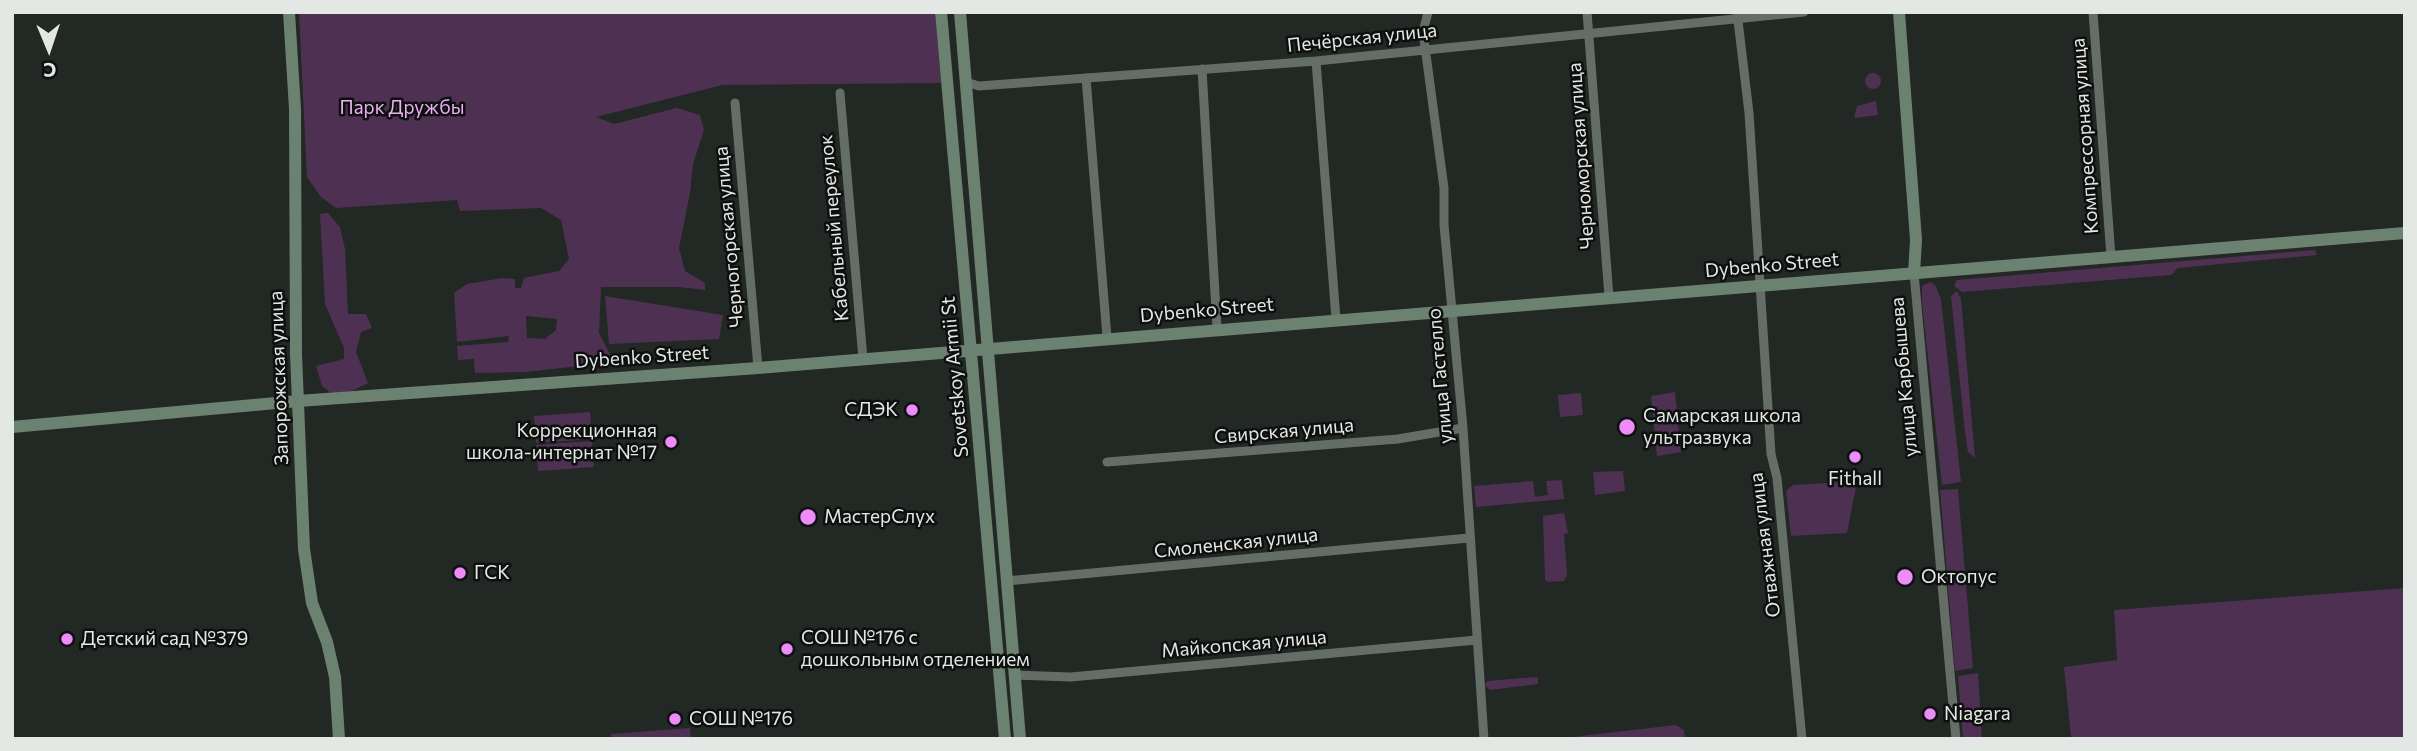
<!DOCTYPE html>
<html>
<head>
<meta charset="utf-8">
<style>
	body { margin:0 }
	#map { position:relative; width:2417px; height:751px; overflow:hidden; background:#222823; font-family:Commissioner,sans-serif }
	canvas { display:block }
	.frame { position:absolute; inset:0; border:14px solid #e4e8e5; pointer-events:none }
	.north { position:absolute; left:14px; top:14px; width:70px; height:70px; -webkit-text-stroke:5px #0d100e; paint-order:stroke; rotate:178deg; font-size:19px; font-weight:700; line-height:28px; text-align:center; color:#e4e8e5 }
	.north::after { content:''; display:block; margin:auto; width:24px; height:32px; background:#e4e8e5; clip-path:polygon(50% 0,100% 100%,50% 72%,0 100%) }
</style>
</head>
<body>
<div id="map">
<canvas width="2417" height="751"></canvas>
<div class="frame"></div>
<div class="north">С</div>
</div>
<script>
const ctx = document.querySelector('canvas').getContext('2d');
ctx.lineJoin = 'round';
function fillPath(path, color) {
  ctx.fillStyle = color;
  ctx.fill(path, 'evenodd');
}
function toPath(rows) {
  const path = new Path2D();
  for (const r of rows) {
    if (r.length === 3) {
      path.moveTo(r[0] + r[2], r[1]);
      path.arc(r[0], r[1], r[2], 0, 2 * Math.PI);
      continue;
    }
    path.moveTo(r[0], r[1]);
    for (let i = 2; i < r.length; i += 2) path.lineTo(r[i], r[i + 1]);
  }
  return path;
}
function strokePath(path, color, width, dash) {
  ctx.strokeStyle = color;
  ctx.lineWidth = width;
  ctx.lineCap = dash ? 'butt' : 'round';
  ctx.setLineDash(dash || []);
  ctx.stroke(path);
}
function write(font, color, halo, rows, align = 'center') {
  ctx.font = font + ' Commissioner,sans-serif';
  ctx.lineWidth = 5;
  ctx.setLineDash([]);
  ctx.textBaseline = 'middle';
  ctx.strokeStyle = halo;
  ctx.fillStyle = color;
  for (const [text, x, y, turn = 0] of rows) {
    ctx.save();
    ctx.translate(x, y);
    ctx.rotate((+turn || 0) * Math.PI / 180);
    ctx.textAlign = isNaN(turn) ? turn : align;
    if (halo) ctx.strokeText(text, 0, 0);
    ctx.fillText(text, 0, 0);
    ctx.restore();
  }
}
fillPath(toPath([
	[299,12,935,12,941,83,722,85,596,117,614,124,677,108,700,115,704,130,693,164,690,193,679,248,685,271,705,283,705,290,679,287,601,287,599,333,614,362,526,372,475,373,474,359,458,360,457,346,508,342,509,336,457,342,454,293,467,284,502,278,515,279,515,288,521,288,524,278,559,271,569,259,561,220,541,208,460,211,457,200,336,208,321,197,307,177],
	[526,316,557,319,556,330,545,339,527,338],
	[1873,81,8],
	[1876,101,1878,115,1854,118,1857,106],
	[328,213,340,227,345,249,348,314,366,314,372,328,361,332,356,352,368,383,352,391,331,393,322,386,316,366,344,359,344,348,325,304,320,214],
	[2315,250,2317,255,2178,268,2171,275,1962,292,1954,286,1957,280],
	[1930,282,1935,285,1941,299,1961,482,1942,485,1922,302,1922,286],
	[1957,291,1961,299,1975,458,1968,452,1965,432,1951,296],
	[605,296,723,315,719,339,609,344],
	[1675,392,1681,452,1657,456,1651,396],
	[1581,393,1583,415,1560,417,1558,395],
	[590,412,592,439,536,443,534,416],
	[592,441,594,467,538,471,536,445],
	[1623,471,1625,491,1595,495,1593,472],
	[1562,480,1564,499,1476,507,1474,486,1533,481,1535,497,1548,495,1546,481],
	[1843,482,1856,487,1847,533,1791,536,1786,491,1793,485],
	[1958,489,1973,668,1955,671,1940,490],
	[1564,513,1568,533,1564,534,1567,575,1564,581,1548,582,1545,580,1543,516],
	[2405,588,2405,739,2059,739,2071,737,2064,667,2117,660,2114,610],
	[1978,673,1982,739,1963,739,1958,676],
	[1535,677,1538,678,1538,684,1490,690,1484,685,1488,681],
	[1676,725,1684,730,1685,739,1555,739],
	[690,728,691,739,612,739,611,734]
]), '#4e3152');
strokePath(toPath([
	[1428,12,1423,32,1444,188,1444,225,1463,428,1484,739],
	[1587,12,1609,297],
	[1737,12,1749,113,1771,454,1777,478,1802,739],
	[2093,12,2111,257],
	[1316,61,1336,319],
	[1202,69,1217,328],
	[1086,78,1107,337],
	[966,82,979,86,1316,61,1804,12],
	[840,93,863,359],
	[735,103,758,368],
	[1914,273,1956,739],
	[1107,462,1398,439,1463,428],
	[1006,581,1469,538],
	[1014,675,1071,677,1477,640]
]), '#656d67', 9);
strokePath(toPath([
	[289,12,295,109,296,354,304,549,312,603,327,642,335,677,339,739],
	[941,12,1005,739],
	[960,12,1020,739],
	[1899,12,1916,240,1914,273],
	[12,427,298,401,758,368,2405,233]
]), '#6b8270', 12);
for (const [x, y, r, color] of [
	[912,410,7,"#ed8cf9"],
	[1627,427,9,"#ed8cf9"],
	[671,442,7,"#ed8cf9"],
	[1855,457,7,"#ed8cf9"],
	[808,517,9,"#ed8cf9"],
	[460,573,7,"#ed8cf9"],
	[1905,577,9,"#ed8cf9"],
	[67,639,7,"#ed8cf9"],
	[787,649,7,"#ed8cf9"],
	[1930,714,7,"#ed8cf9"],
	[675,719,7,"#ed8cf9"]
]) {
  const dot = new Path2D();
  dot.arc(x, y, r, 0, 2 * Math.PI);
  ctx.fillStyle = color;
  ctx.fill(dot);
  strokePath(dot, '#0d100e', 2.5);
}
write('19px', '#e4e8e5', '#0d100e', [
	["Печёрская улица",1362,38,-6],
	["Компрессорная улица",2085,136,-94],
	["Черноморская улица",1581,156,-94],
	["Кабельный переулок",834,228,-95],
	["Черногорская улица",729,237,-95],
	["Dybenko Street",1772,265,-5],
	["Dybenko Street",1207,310,-5],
	["Dybenko Street",642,357,-4],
	["улица Гастелло",1440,376,-95],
	["Sovetskoy Armii St",955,377,-95],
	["улица Карбышева",1904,377,-95],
	["Запорожская улица",279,378,-92],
	["Свирская улица",1284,431,-5],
	["Смоленская улица",1236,543,-6],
	["Отважная улица",1765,545,-97],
	["Майкопская улица",1244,644,-5]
]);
write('19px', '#edaef5', '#0d100e', [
	["Парк Дружбы",402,108]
]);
write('19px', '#e4e8e5', '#0d100e', [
	["СДЭК",898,410,"right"],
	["Самарская школа",1643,416],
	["ультразвука",1643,438],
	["Коррекционная",657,431,"right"],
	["школа-интернат №17",657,453,"right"],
	["Fithall",1855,479,"center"],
	["МастерСлух",824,517],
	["ГСК",474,573],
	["Октопус",1921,577],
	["СОШ №176 с",801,638],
	["дошкольным отделением",801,660],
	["Детский сад №379",81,639],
	["Niagara",1944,714],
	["СОШ №176",689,719]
], 'left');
</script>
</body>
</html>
